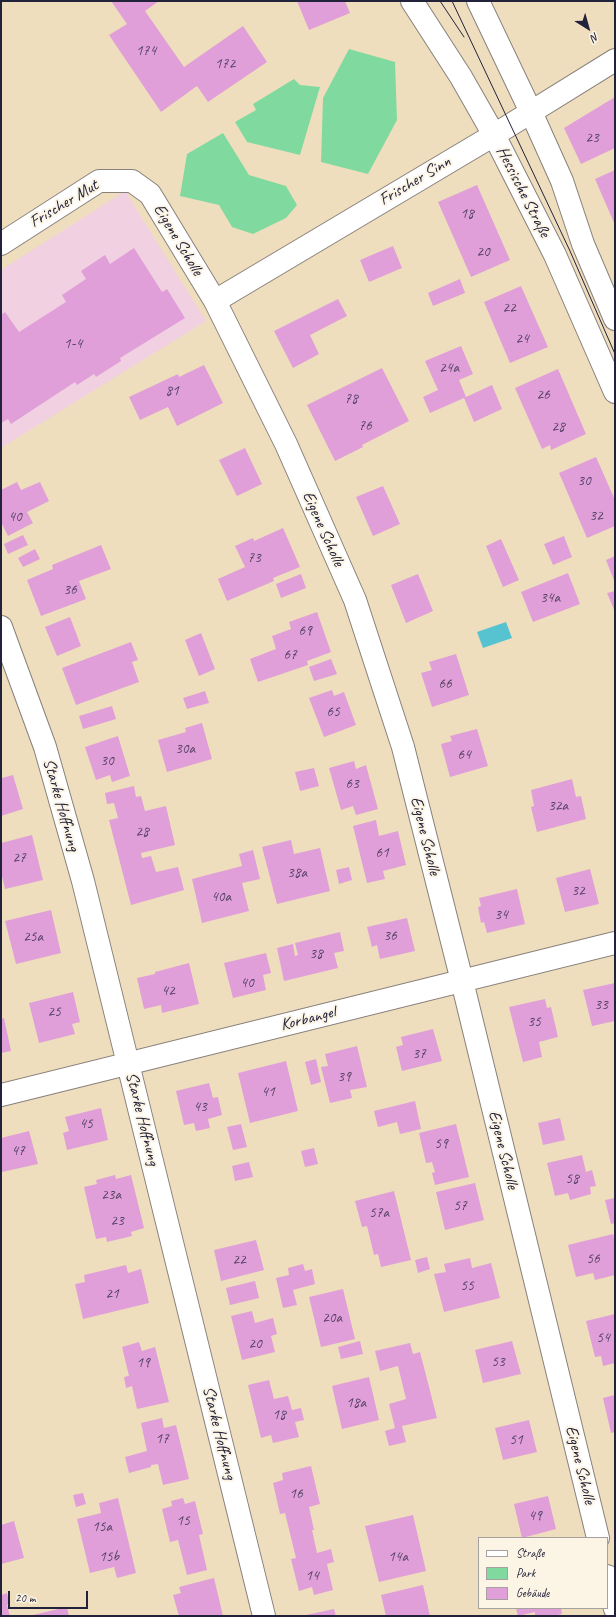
<!DOCTYPE html>
<html>
<head>
<meta charset="utf-8">
<style>
	body { margin:0 }
	#map { position:relative; width:616px; height:1617px; overflow:hidden; background:#efdebd; font-family:Caveat,sans-serif }
	canvas { display:block }
	.frame { position:absolute; inset:0; border:2px solid #22223b; pointer-events:none }
	.legend { position:absolute; left:478px; top:1537px; width:130px; height:72px; box-sizing:border-box; background:#fcf5e5; border:1px solid #a5a1a1; margin:0; padding:5px 7px; list-style:none; font-size:12px; color:#22223b }
	.legend li { display:flex; align-items:center; gap:8px; height:20px }
	.legend b { width:20px; border:1px solid #a5a1a1 }
	.north { position:absolute; left:568px; top:8px; width:40px; height:40px; -webkit-text-stroke:3px #fcf5e5; paint-order:stroke; rotate:143deg; font-size:11px; font-weight:700; line-height:16px; text-align:center; color:#22223b }
	.north::after { content:''; display:block; margin:auto; width:14px; height:18px; background:#22223b; clip-path:polygon(50% 0,100% 100%,50% 72%,0 100%) }
	.scale { position:absolute; left:8px; top:1591px; width:80px; height:18px; box-sizing:border-box; border:2px solid #22223b; border-top:0; padding-left:5px; font-size:12px; line-height:14px; white-space:nowrap; color:#22223b; -webkit-text-stroke:3px #fcf5e5; paint-order:stroke }
</style>
</head>
<body>
<div id="map">
<canvas width="616" height="1617"></canvas>
<div class="frame"></div>
<ul class="legend">
<li><b style="height:5px;background:#fff"></b>Straße</li>
<li><b style="height:11px;background:#80daa0"></b>Park</li>
<li><b style="height:11px;background:#e09fd8"></b>Gebäude</li>
</ul>
<div class="north">N</div>
<div class="scale">20 m</div>
</div>
<script>
const ctx = document.querySelector('canvas').getContext('2d');
ctx.lineJoin = 'round';
function fillPath(path, color) {
  ctx.fillStyle = color;
  ctx.fill(path, 'evenodd');
}
function toPath(rows) {
  const path = new Path2D();
  for (const r of rows) {
    path.moveTo(r[0], r[1]);
    for (let i = 2; i < r.length; i += 2) path.lineTo(r[i], r[i + 1]);
  }
  return path;
}
function strokePath(path, color, width, dash) {
  ctx.strokeStyle = color;
  ctx.lineWidth = width;
  ctx.lineCap = dash ? 'butt' : 'round';
  ctx.setLineDash(dash || []);
  ctx.stroke(path);
}
function write(font, color, halo, rows, align = 'center') {
  ctx.font = font + ' Caveat,sans-serif';
  ctx.lineWidth = 4;
  ctx.setLineDash([]);
  ctx.textBaseline = 'middle';
  ctx.strokeStyle = halo;
  ctx.fillStyle = color;
  for (const [text, x, y, turn = 0] of rows) {
    ctx.save();
    ctx.translate(x, y);
    ctx.rotate((+turn || 0) * Math.PI / 180);
    ctx.textAlign = isNaN(turn) ? turn : align;
    if (halo) ctx.strokeText(text, 0, 0);
    ctx.fillText(text, 0, 0);
    ctx.restore();
  }
}
fillPath(toPath([
	[125,191,206,321,1,448,1,270]
]), '#f1d0e2');
fillPath(toPath([
	[349,49,395,62,397,120,368,174,321,162,323,98],
	[294,79,300,85,320,87,300,155,247,142,235,122,256,110,253,104],
	[223,133,249,175,286,186,297,205,286,218,253,234,232,227,219,205,180,196,187,154]
]), '#80daa0');
fillPath(toPath([
	[506,622,512,638,483,648,477,632]
]), '#57c3d1');
fillPath(toPath([
	[111,1,159,1,145,11,184,67,243,26,267,62,208,102,197,86,161,112,109,35,127,24],
	[297,1,345,1,350,13,309,30],
	[615,97,615,148,581,164,564,128],
	[615,170,615,225,595,179],
	[477,185,510,260,471,277,438,202],
	[393,246,402,268,369,282,360,260],
	[134,248,162,292,167,289,185,318,120,358,121,361,96,377,94,374,77,385,75,382,11,424,8,419,1,423,1,315,5,312,19,332,66,302,62,295,86,279,81,271,105,255,110,264],
	[460,279,465,293,433,306,428,293],
	[521,286,548,347,510,363,484,302],
	[338,299,347,316,310,335,319,354,293,368,274,331],
	[461,346,473,374,459,380,466,397,492,385,502,409,474,422,464,398,430,413,423,397,438,390,425,361],
	[204,365,223,403,177,426,168,407,140,420,129,397,178,374,179,377],
	[382,368,409,421,362,445,363,447,335,461,307,405],
	[558,369,586,434,551,450,550,445,542,449,515,388],
	[245,448,262,484,237,496,219,460],
	[596,457,615,500,615,526,587,538,559,473],
	[17,482,21,490,40,482,49,501,27,512,33,523,8,536,1,522,1,490],
	[383,486,400,524,373,536,356,497],
	[283,528,300,567,273,578,274,581,227,601,218,579,245,567,235,546,253,538,254,541],
	[23,535,28,545,8,554,4,544],
	[564,536,572,557,553,565,544,544],
	[501,539,519,580,503,587,486,546],
	[101,545,111,569,79,581,86,599,41,616,27,580,53,569,52,565],
	[35,549,40,559,23,567,18,558],
	[615,556,615,583,606,560],
	[568,573,580,604,533,622,521,592],
	[301,574,306,588,281,598,276,584],
	[418,574,433,611,406,623,391,585],
	[615,591,615,612,607,593],
	[317,612,331,652,307,661,308,665,258,682,250,659,276,649,272,636,291,629,289,622],
	[70,617,81,646,57,656,45,627],
	[201,633,215,669,199,676,185,640],
	[131,642,138,660,132,662,139,682,76,705,62,668],
	[456,654,469,695,432,707,421,673,432,670,429,662],
	[331,659,337,674,314,681,309,667],
	[332,690,334,696,344,692,356,725,324,737,309,698],
	[205,691,209,703,187,709,183,698],
	[112,706,116,719,83,729,79,716],
	[202,723,212,759,167,772,158,740,186,732,185,728],
	[477,729,488,766,450,777,441,744,452,741,450,736],
	[118,736,130,776,112,782,110,775,96,780,85,747],
	[354,761,356,769,366,765,378,809,356,815,353,806,341,810,329,768],
	[314,768,319,786,300,791,295,772],
	[1,775,2,778,13,775,23,809,1,816],
	[572,779,576,797,581,796,586,819,537,832,531,807,534,806,531,790],
	[134,786,136,797,141,796,145,811,166,806,175,845,141,853,142,858,151,856,156,872,178,867,184,890,131,905,109,820,118,818,114,803,107,804,105,793],
	[376,820,379,836,398,831,406,865,383,871,385,879,367,883,353,826],
	[32,835,43,880,5,889,1,872,1,843],
	[291,840,294,854,320,848,330,891,277,904,262,847],
	[253,850,260,879,242,883,249,911,202,923,192,879,242,866,239,854],
	[349,867,352,880,339,884,336,870],
	[590,869,599,904,565,912,556,878],
	[517,889,525,924,487,933,484,922,481,923,478,907,481,906,479,898],
	[51,910,61,953,16,964,5,921],
	[407,918,415,951,380,959,377,945,372,947,367,927],
	[340,932,344,951,334,953,338,968,284,981,277,948,293,944,295,956,298,955,295,943],
	[266,953,271,973,263,975,266,990,233,998,224,963],
	[189,963,199,1004,162,1013,161,1005,144,1009,137,978,155,974,155,972],
	[615,983,615,1021,592,1026,583,990],
	[73,992,80,1022,72,1024,75,1034,39,1043,29,1003],
	[545,999,547,1008,551,1007,558,1037,539,1042,542,1057,523,1062,509,1007],
	[4,1018,11,1051,1,1053,1,1019],
	[433,1029,442,1061,402,1071,396,1047,403,1045,401,1037],
	[357,1046,367,1087,350,1090,352,1098,330,1103,321,1067,328,1066,325,1054],
	[316,1059,321,1082,311,1085,305,1062],
	[286,1061,298,1111,250,1123,238,1073],
	[209,1083,213,1098,218,1097,222,1115,208,1119,210,1128,196,1131,194,1123,184,1125,176,1091],
	[415,1101,421,1129,400,1134,397,1122,378,1127,374,1111],
	[101,1108,108,1140,67,1150,63,1133,69,1131,65,1117],
	[560,1118,565,1140,543,1145,538,1123],
	[241,1124,247,1147,233,1150,227,1127],
	[456,1124,469,1177,435,1185,432,1173,435,1172,432,1162,426,1163,419,1133],
	[29,1131,38,1164,2,1172,1,1138],
	[314,1148,318,1164,305,1167,301,1151],
	[582,1155,586,1172,592,1170,596,1186,590,1187,591,1194,570,1200,568,1193,555,1196,547,1163],
	[249,1162,253,1177,235,1181,232,1166],
	[115,1175,116,1179,131,1175,144,1228,131,1232,132,1236,107,1242,106,1237,96,1239,84,1187,97,1184,96,1180],
	[475,1183,484,1220,445,1230,436,1192],
	[394,1191,411,1260,381,1267,378,1254,374,1255,367,1226,362,1227,355,1201],
	[615,1198,615,1223,611,1224,605,1200],
	[613,1234,615,1241,615,1275,595,1280,593,1273,576,1277,568,1245],
	[256,1240,264,1270,221,1281,214,1250],
	[427,1257,430,1269,418,1273,415,1260],
	[470,1258,472,1268,491,1263,500,1298,444,1312,434,1274,446,1272,444,1264],
	[303,1264,305,1271,312,1269,315,1284,293,1290,297,1305,283,1308,276,1278,289,1275,288,1268],
	[126,1265,128,1273,141,1269,149,1303,83,1319,75,1284,85,1282,84,1275],
	[255,1281,259,1298,230,1305,226,1288],
	[343,1289,355,1339,321,1347,309,1297],
	[252,1311,255,1323,273,1318,277,1334,271,1336,275,1352,242,1360,231,1316],
	[615,1314,615,1363,603,1366,601,1356,595,1357,586,1321],
	[360,1341,363,1354,341,1359,338,1347],
	[512,1341,521,1374,483,1383,475,1350],
	[139,1342,142,1351,155,1347,169,1402,137,1409,132,1386,126,1388,124,1377,129,1376,122,1347],
	[410,1343,413,1354,420,1352,437,1418,402,1426,406,1442,389,1446,385,1431,395,1428,389,1404,406,1399,398,1366,380,1371,375,1351],
	[369,1377,379,1420,342,1429,332,1386],
	[269,1380,274,1399,288,1396,292,1410,301,1408,304,1420,295,1422,299,1437,273,1443,271,1435,261,1438,248,1385],
	[615,1395,615,1432,611,1433,603,1398],
	[162,1418,164,1428,176,1425,189,1479,163,1485,158,1464,151,1465,151,1467,129,1473,125,1457,147,1451,141,1423],
	[529,1420,537,1452,503,1460,495,1428],
	[311,1466,320,1504,309,1507,314,1530,312,1530,317,1553,331,1549,334,1562,327,1564,333,1590,314,1595,312,1587,299,1591,291,1559,296,1558,285,1513,280,1514,273,1483,283,1480,282,1473],
	[83,1493,86,1504,76,1507,73,1495],
	[548,1496,556,1529,522,1538,514,1504],
	[118,1498,136,1573,117,1578,114,1567,90,1573,77,1519,101,1513,99,1503],
	[183,1498,185,1504,195,1501,203,1534,199,1535,207,1570,187,1575,178,1540,170,1542,162,1509,172,1506,171,1501],
	[413,1515,426,1571,379,1582,365,1526],
	[14,1521,24,1558,1,1564,1,1525],
	[214,1578,223,1616,179,1616,173,1595,181,1593,179,1587],
	[423,1585,430,1616,386,1616,381,1595],
	[7,1593,10,1604,7,1605,10,1616,1,1616,1,1595],
	[67,1607,69,1616,33,1616,33,1615],
	[516,1608,561,1608,562,1614,553,1616,535,1616,535,1612,518,1616],
	[334,1609,336,1616,306,1616,306,1615]
]), '#e09fd8');
const minor = toPath([
	[412,1,461,77,494,135,555,255,615,392],
	[478,1,531,112,562,181,583,244,615,319],
	[1,244,99,181,132,181,150,194,215,301,286,444,355,600,403,747,462,981,598,1538],
	[215,301,494,135,615,60],
	[1,627,45,747,83,881,264,1616],
	[1,1095,615,943],
	[607,1576,615,1609]
]);
strokePath(minor, '#88807c', 24);
strokePath(minor, '#fff', 22);
strokePath(toPath([
	[440,1,464,37],
	[452,1,570,251,615,354]
]), '#22223b', 1);
write('15px', '#524162', null, [
	["174",146,51],
	["172",225,64],
	["23",592,138],
	["18",467,214],
	["20",483,252],
	["22",509,308],
	["24",522,339],
	["1-4",73,344],
	["24a",449,368],
	["81",172,391],
	["26",543,395],
	["78",351,399],
	["76",365,426],
	["28",558,427],
	["30",584,481],
	["32",596,516],
	["40",15,517],
	["73",254,558],
	["36",70,590],
	["34a",550,598],
	["69",305,631],
	["67",290,655],
	["66",445,684],
	["65",333,712],
	["30a",185,749],
	["64",464,755],
	["30",107,761],
	["63",352,784],
	["32a",558,806],
	["28",142,832],
	["61",382,853],
	["27",19,858],
	["38a",297,873],
	["32",578,891],
	["40a",221,897],
	["34",501,915],
	["36",390,936],
	["25a",33,937],
	["38",316,954],
	["40",247,983],
	["42",168,991],
	["33",601,1005],
	["25",54,1012],
	["35",534,1022],
	["37",419,1054],
	["39",344,1077],
	["41",268,1092],
	["43",200,1107],
	["45",86,1124],
	["59",441,1144],
	["47",18,1151],
	["58",572,1179],
	["23a",111,1195],
	["57",460,1206],
	["57a",379,1213],
	["23",117,1221],
	["56",593,1259],
	["22",239,1260],
	["55",467,1286],
	["21",112,1294],
	["20a",332,1318],
	["54",603,1338],
	["20",255,1344],
	["53",498,1362],
	["19",143,1363],
	["18a",356,1403],
	["18",279,1415],
	["17",162,1439],
	["51",516,1440],
	["16",296,1494],
	["49",535,1516],
	["15",183,1521],
	["15a",102,1527],
	["15b",109,1557],
	["14a",398,1557],
	["14",312,1576]
]);
write('17px', '#22223b', '#fcf5e5', [
	["Frischer Sinn",415,181,-31],
	["Hessische Straße",523,192,63],
	["Frischer Mut",64,204,-31],
	["Eigene Scholle",178,240,59],
	["Eigene Scholle",323,529,66],
	["Starke Hoffnung",61,805,74],
	["Eigene Scholle",425,836,76],
	["Korbangel",308,1019,-14],
	["Starke Hoffnung",142,1119,76],
	["Eigene Scholle",503,1150,76],
	["Starke Hoffnung",219,1433,76],
	["Eigene Scholle",580,1465,76]
]);
</script>
</body>
</html>
